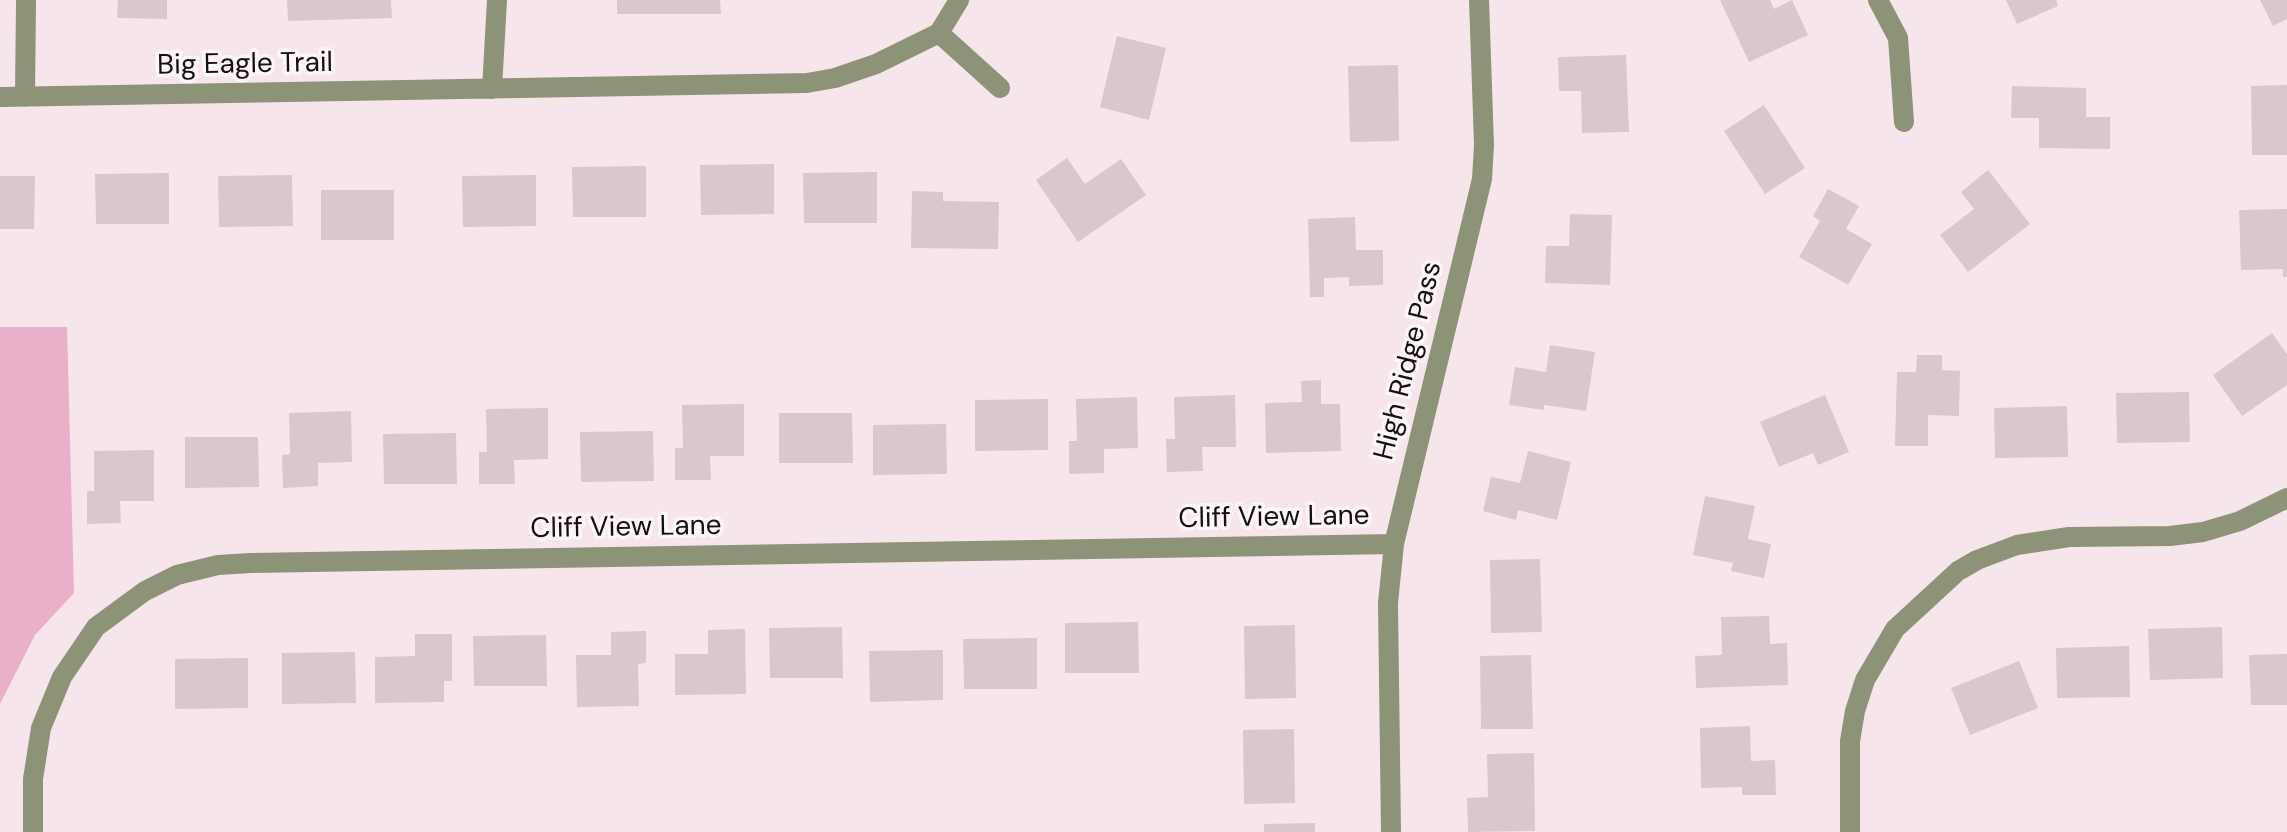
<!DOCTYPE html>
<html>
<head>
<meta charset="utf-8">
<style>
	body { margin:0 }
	canvas { display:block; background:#f7e5ec }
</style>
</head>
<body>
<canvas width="2287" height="832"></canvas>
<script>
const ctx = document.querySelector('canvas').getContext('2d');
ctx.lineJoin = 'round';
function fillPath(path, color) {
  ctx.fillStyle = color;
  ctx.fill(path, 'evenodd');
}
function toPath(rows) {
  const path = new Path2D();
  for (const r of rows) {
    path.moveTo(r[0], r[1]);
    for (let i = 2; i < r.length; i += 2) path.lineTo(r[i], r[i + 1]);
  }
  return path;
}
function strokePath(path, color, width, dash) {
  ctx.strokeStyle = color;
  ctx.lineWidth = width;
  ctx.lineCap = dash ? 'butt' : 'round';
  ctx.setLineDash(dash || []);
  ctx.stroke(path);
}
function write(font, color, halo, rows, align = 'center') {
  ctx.font = font + ' "DM Sans",sans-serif';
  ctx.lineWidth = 7;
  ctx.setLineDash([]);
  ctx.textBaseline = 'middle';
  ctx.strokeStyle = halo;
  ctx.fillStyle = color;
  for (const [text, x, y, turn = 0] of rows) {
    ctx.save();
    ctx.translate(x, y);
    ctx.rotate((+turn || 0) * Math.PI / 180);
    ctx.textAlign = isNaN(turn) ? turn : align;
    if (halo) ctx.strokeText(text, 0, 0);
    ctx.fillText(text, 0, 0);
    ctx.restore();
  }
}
fillPath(toPath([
	[0,327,67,327,74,593,35,635,0,704]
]), '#ebb0c9');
fillPath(toPath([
	[118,0,167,0,167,19,117,18],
	[287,0,391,0,392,18,288,21],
	[617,0,720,0,721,14,617,14],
	[1720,0,1770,0,1774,9,1792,0,1808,35,1749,62],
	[2006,0,2056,0,2058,6,2017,24],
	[2260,0,2287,0,2287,19,2273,26],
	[1117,36,1166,48,1149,120,1100,107],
	[1626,55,1629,132,1582,133,1581,91,1559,91,1558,57],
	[1398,65,1399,141,1350,142,1348,66],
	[2287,85,2287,155,2252,155,2251,86],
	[2012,86,2086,88,2086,117,2110,117,2110,149,2039,148,2039,118,2011,118],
	[1764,105,1805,168,1765,194,1724,131],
	[1067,158,1085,184,1121,159,1146,195,1078,242,1036,180],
	[774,164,774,214,701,215,700,165],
	[646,166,646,217,573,217,572,167],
	[1988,170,2030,224,1968,272,1940,235,1974,209,1961,192],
	[877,172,877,223,804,223,803,173],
	[169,173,169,224,96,224,95,174],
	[292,175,293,226,219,227,218,176],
	[536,175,536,226,463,227,462,176],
	[0,176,35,176,34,229,0,229],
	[1828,189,1859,206,1846,229,1872,244,1848,285,1799,257,1820,221,1813,216],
	[321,190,394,190,394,240,321,240],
	[912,191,943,192,943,201,999,202,998,249,911,248],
	[2287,209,2287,277,2283,277,2283,269,2241,270,2239,210],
	[1570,214,1612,215,1610,285,1545,283,1546,246,1569,246],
	[1355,217,1356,250,1383,250,1383,285,1349,286,1349,277,1324,278,1324,297,1310,297,1308,219],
	[2272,333,2287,354,2287,385,2242,416,2213,375],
	[1550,345,1595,352,1586,411,1544,405,1544,410,1509,405,1515,367,1546,372],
	[1917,355,1942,355,1942,370,1960,371,1959,416,1928,415,1928,446,1895,446,1897,372,1916,372],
	[1321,380,1321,404,1340,404,1341,451,1266,453,1265,403,1302,402,1301,381],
	[2189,392,2190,442,2117,443,2116,393],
	[1235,395,1236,447,1202,447,1203,471,1167,472,1166,439,1175,439,1174,397],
	[1825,395,1849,452,1818,465,1813,453,1779,467,1760,422],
	[1137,397,1138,448,1104,449,1104,473,1069,474,1069,441,1077,441,1076,399],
	[1048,399,1048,450,975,451,975,400],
	[744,404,744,456,710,456,711,480,675,480,675,448,683,448,682,405],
	[2067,406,2068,457,1995,458,1994,408],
	[548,408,548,459,514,460,515,484,479,484,479,452,487,452,486,409],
	[351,411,352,462,318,463,318,486,283,488,282,455,290,454,289,413],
	[779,413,852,413,853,463,779,463],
	[946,424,947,474,873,475,873,425],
	[653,431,654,481,581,482,580,432],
	[456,433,457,484,384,484,383,434],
	[185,437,258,437,259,487,185,488],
	[154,450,154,501,120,501,121,523,87,524,87,491,94,491,94,451],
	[1528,451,1571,462,1557,520,1518,510,1516,520,1483,511,1491,477,1520,483],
	[1705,496,1755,506,1748,539,1771,544,1764,578,1731,571,1733,563,1693,555],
	[1540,559,1542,632,1491,633,1490,560],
	[1769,616,1770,644,1787,643,1788,685,1696,688,1695,656,1722,655,1721,617],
	[1138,622,1139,673,1065,673,1065,623],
	[1295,625,1296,698,1245,699,1244,626],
	[842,627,843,678,770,678,769,628],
	[2222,627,2223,678,2150,680,2148,629],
	[745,629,746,694,675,695,675,654,708,654,708,630],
	[646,631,646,663,638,664,639,706,577,707,576,655,611,655,611,632],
	[415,634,452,634,452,681,444,681,444,702,375,703,375,657,415,656],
	[546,635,547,686,474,686,473,636],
	[1037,638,1037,689,964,689,963,639],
	[2129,646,2130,697,2057,698,2056,648],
	[943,650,943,700,870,702,869,651],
	[355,652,356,703,282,704,282,653],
	[2287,654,2287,705,2251,705,2249,655],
	[1531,655,1533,729,1481,729,1480,656],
	[248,658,248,708,175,709,175,659],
	[2019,661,2038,708,1970,735,1951,688],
	[1750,726,1751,761,1775,760,1776,795,1742,795,1742,787,1701,788,1700,728],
	[1294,729,1295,803,1244,804,1243,730],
	[1534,753,1535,831,1468,832,1467,798,1488,797,1487,754],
	[1315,823,1315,832,1264,832,1264,824]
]), '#d9c7ce');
strokePath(toPath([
	[1878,0,1898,38,1904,122],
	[939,33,959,0],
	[492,89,497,0],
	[0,97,807,83,835,78,876,64,939,33,1000,88],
	[25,97,26,0],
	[33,832,33,779,41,728,62,677,96,627,145,591,177,575,218,565,251,563,1394,544],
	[1391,832,1388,603,1394,544,1482,179,1484,145,1479,0],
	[1850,832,1850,741,1855,711,1865,680,1895,629,1958,571,1977,560,2017,545,2069,537,2170,536,2203,532,2240,521,2287,498]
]), '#8c9377', 20);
write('28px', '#150f11', '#fdf6f8', [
	["Big Eagle Trail",245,65,-1],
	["High Ridge Pass",1409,361,-76],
	["Cliff View Lane",1274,518,-1],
	["Cliff View Lane",626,528,-1]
]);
</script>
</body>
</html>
